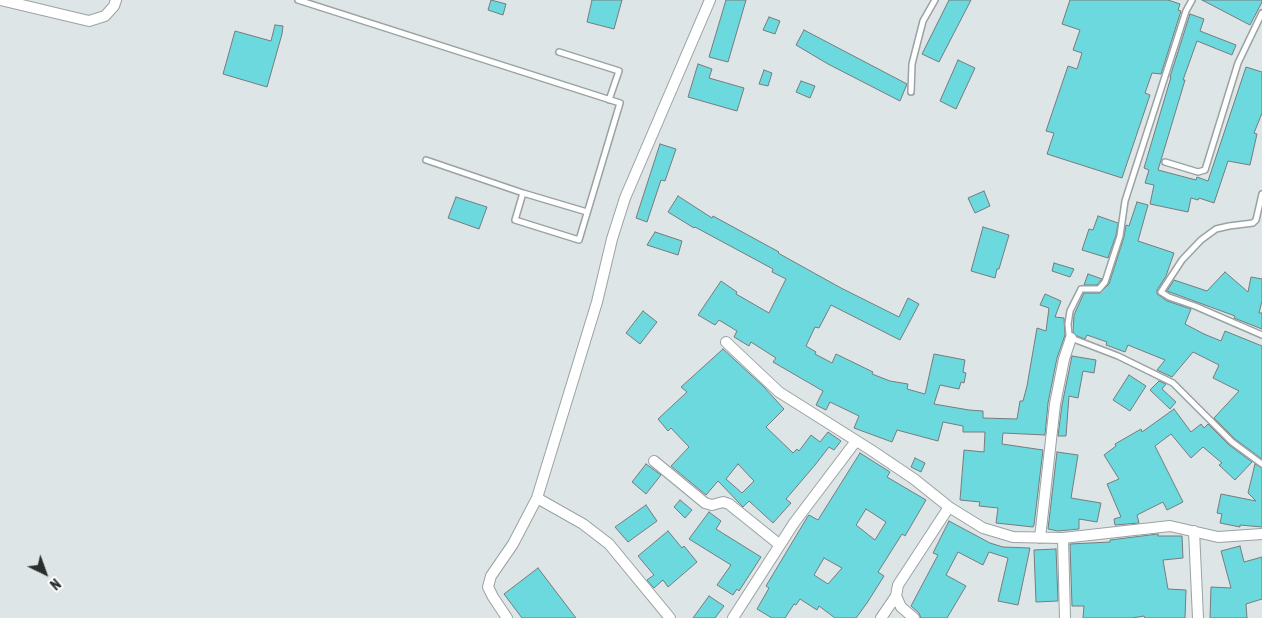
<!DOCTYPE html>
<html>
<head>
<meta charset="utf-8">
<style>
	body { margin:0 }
	#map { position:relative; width:1262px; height:618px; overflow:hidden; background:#dde5e6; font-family:"Asap Condensed",sans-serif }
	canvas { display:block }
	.north { position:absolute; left:20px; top:548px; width:50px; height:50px; -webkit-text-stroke:4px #fff; paint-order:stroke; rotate:138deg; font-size:14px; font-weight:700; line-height:20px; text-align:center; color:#2a2d2d }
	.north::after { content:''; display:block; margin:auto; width:18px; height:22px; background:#2a2d2d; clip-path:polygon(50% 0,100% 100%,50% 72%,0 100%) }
</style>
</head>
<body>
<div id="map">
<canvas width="1262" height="618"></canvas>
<div class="north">N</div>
</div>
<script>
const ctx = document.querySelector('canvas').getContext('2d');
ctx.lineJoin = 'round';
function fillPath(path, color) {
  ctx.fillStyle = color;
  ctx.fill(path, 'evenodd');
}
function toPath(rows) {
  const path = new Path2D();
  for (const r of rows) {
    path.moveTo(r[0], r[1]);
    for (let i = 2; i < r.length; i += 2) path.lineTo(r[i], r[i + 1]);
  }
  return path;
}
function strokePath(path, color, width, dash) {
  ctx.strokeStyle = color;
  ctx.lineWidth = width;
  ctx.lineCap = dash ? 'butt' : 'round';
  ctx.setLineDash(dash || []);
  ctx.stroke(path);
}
const building = toPath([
	[491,0,506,4,503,15,488,10,491,0],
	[592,0,622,0,614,29,587,22,592,0],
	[726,0,746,0,728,62,709,57,726,0],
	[949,0,971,0,939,62,922,54,949,0],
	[1070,0,1168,0,1180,4,1178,10,1181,11,1161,74,1152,73,1145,93,1150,95,1122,178,1047,154,1054,133,1046,131,1068,66,1077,69,1082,53,1073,50,1080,30,1062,24,1070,0],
	[1202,0,1262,0,1262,2,1250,25,1202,0],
	[1190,14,1204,19,1200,31,1236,45,1232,55,1197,41,1183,80,1185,80,1158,170,1196,180,1197,177,1208,181,1246,67,1262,72,1262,113,1254,133,1257,134,1250,165,1228,161,1214,203,1199,198,1198,200,1191,198,1188,212,1150,204,1154,185,1145,183,1149,170,1144,168,1171,77,1170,77,1190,14],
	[769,17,780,21,775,34,763,30,769,17],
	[275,25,283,26,282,34,267,87,223,74,235,31,271,41,275,25],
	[804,30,907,84,900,101,828,64,796,45,804,30],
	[958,60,975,68,956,109,940,101,958,60],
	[698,64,712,69,709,78,744,88,737,111,688,97,698,64],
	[764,70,772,73,768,86,759,84,764,70],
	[801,81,815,86,810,98,796,92,801,81],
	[660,144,676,149,665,181,661,180,647,222,636,218,660,144],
	[984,191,990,206,975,213,968,198,984,191],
	[678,196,712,218,713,216,779,252,778,253,841,288,899,317,908,298,919,304,900,340,831,305,819,328,815,327,806,346,816,352,815,354,832,363,836,354,873,372,872,374,890,381,908,384,907,389,925,394,934,354,965,360,963,372,966,373,964,383,961,382,959,389,940,385,934,404,969,410,983,411,983,418,1017,419,1020,401,1023,401,1027,386,1037,328,1046,331,1049,308,1040,305,1045,294,1061,301,1055,317,1064,318,1065,335,1057,358,1048,403,1045,435,1003,433,1002,444,1043,450,1034,525,1033,527,996,523,998,508,979,506,980,502,960,500,964,450,984,452,985,432,963,432,963,426,943,422,938,441,897,430,892,442,854,428,859,416,830,402,826,410,816,405,823,391,773,362,776,358,751,342,749,346,734,337,737,331,719,320,715,325,698,315,721,281,737,292,736,294,769,313,786,279,772,272,773,269,695,227,694,228,668,212,678,196],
	[456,197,487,207,479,229,448,218,456,197],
	[1137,202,1148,205,1138,241,1174,253,1166,276,1157,290,1157,294,1167,301,1191,309,1185,324,1204,334,1221,341,1225,331,1262,346,1262,459,1235,439,1214,418,1239,391,1213,378,1219,365,1193,352,1172,377,1157,370,1165,360,1128,345,1125,352,1106,345,1107,342,1087,335,1085,339,1077,336,1073,332,1074,315,1084,293,1100,293,1109,284,1124,237,1126,225,1129,226,1137,202],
	[1098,216,1118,223,1116,235,1108,258,1082,250,1089,229,1093,230,1098,216],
	[983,227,1009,235,999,269,997,269,995,278,971,271,983,227],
	[655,232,682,241,678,255,647,245,655,232],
	[1054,263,1074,269,1070,277,1052,271,1054,263],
	[1225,272,1248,292,1251,277,1262,279,1262,301,1259,313,1262,313,1262,329,1234,318,1235,316,1167,291,1174,280,1207,291,1225,272],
	[1088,274,1102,279,1101,280,1097,285,1084,285,1088,274],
	[643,311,657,322,640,344,626,333,643,311],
	[723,349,764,387,784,409,766,427,793,453,797,449,799,451,811,435,820,442,828,432,841,441,834,450,829,447,815,465,786,499,791,503,773,523,749,501,743,507,718,481,706,495,671,466,689,447,671,428,668,431,658,419,687,392,681,387,723,349],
	[738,464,754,481,742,493,726,479,738,464],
	[1072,356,1096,360,1094,373,1083,371,1078,398,1069,396,1066,436,1058,436,1062,405,1072,356],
	[1129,375,1146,386,1130,411,1113,400,1129,375],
	[1159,381,1166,384,1162,389,1176,402,1170,409,1150,390,1159,381],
	[1174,409,1191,432,1201,424,1204,428,1208,424,1229,445,1252,462,1235,480,1219,465,1222,463,1203,447,1191,458,1171,434,1155,446,1183,502,1167,510,1163,502,1137,515,1139,523,1115,525,1114,519,1121,517,1107,484,1119,479,1104,455,1116,446,1115,444,1141,429,1142,432,1174,409],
	[1057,452,1078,455,1071,498,1101,503,1097,522,1079,519,1079,529,1058,531,1048,529,1057,452],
	[860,453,890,472,887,477,926,500,905,536,902,534,878,572,884,576,867,603,856,618,835,618,819,606,817,610,800,599,796,605,794,604,785,618,772,618,757,609,769,588,766,586,808,516,809,515,818,520,860,453],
	[866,509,886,522,875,540,856,525,866,509],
	[824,558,842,568,828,584,814,575,824,558],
	[915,458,925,463,921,472,911,467,915,458],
	[646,464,661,475,646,494,632,482,646,464],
	[1255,464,1262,468,1262,527,1240,525,1240,527,1220,523,1222,514,1217,513,1221,494,1256,501,1248,493,1255,464],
	[680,500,692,510,685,518,674,507,680,500],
	[646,505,657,521,628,542,615,527,646,505],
	[709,512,721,521,716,529,761,557,739,591,737,589,733,595,717,585,731,565,689,539,709,512],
	[949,521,990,543,1003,547,1030,548,1018,605,998,601,1008,558,989,552,983,565,958,552,946,575,966,586,947,618,921,618,919,613,911,606,938,555,933,553,949,521],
	[668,531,682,548,684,546,697,562,668,587,663,580,654,588,647,580,654,575,638,556,668,531],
	[1158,534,1158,536,1182,536,1183,558,1163,560,1168,589,1186,590,1185,618,1145,618,1144,616,1132,618,1083,618,1084,606,1072,606,1070,544,1110,542,1110,540,1158,534],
	[1240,546,1244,562,1262,557,1262,599,1246,604,1247,618,1210,618,1211,587,1231,588,1221,551,1240,546],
	[1056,549,1058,601,1036,602,1034,550,1056,549],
	[538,568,576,618,522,618,504,594,538,568],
	[709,596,724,606,715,618,693,618,709,596]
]);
fillPath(building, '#6cd9de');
strokePath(building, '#757c7d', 1);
const service = toPath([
	[298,0,620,103,579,240,515,220,523,193,587,212],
	[1192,0,1186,11,1125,201,1120,236,1105,282,1099,289,1081,289,1070,311,1068,324,1069,335,1071,338,1118,356,1173,383,1232,442,1262,464],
	[559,52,619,71,609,100],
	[911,92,912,64,923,21,935,0],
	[426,160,523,193],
	[1165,162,1198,172,1205,170,1238,63,1262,13],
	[1262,194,1256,220,1253,223,1229,226,1216,229,1201,240,1182,260,1161,292,1169,297,1195,306,1262,335]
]);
const minor = toPath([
	[1,0,89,21,105,16,114,6,116,0],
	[726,342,779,392,871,450,914,479,949,507,983,528,1013,537,1063,538,1170,526,1218,537,1262,534],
	[654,461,705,503,712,505,723,502,729,504,780,545],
	[537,498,583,524,609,544,670,618],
	[1194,531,1198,618],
	[1040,538,1055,404,1064,359,1071,338],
	[1063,538,1065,618],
	[507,618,493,597,488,587,491,576,513,544,537,498,597,302,612,239,625,198,710,0],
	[733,618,794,523,856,441],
	[881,618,896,596],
	[914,618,901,607,896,596,898,585,949,507]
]);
strokePath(service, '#9aa2a3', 8);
strokePath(minor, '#9aa2a3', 12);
strokePath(service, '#fff', 5);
strokePath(minor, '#fff', 10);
</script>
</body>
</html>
